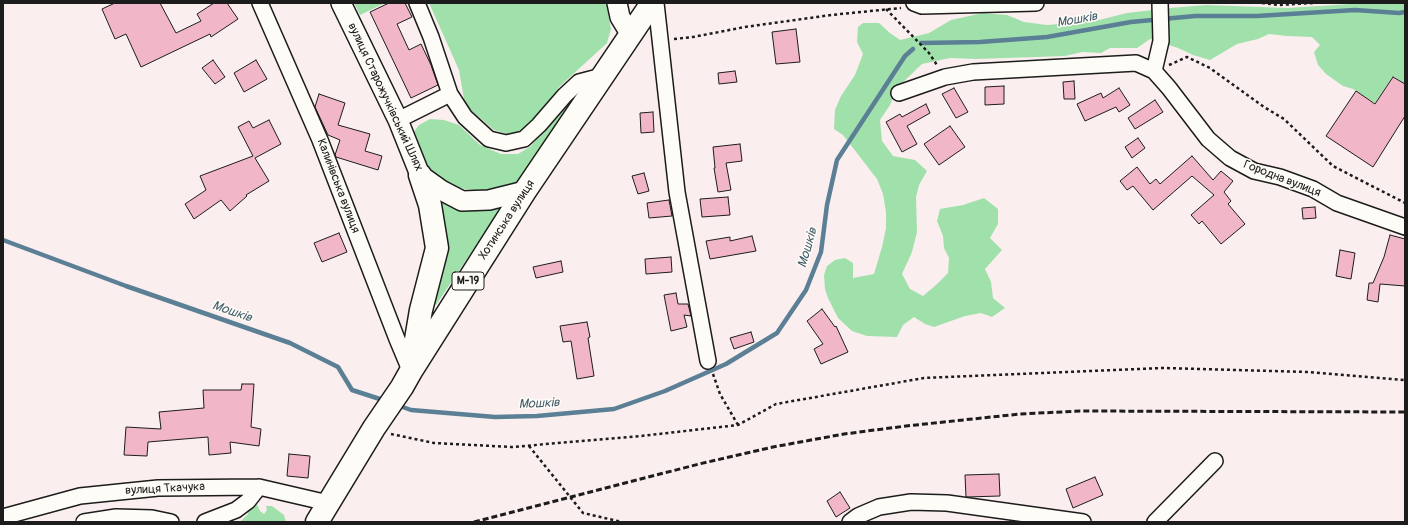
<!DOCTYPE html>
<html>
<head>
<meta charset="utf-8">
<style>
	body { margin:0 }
	#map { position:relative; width:1408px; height:525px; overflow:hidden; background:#fbeeee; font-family:Pangolin,sans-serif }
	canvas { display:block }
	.frame { position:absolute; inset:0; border:4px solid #1c1c1c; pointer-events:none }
</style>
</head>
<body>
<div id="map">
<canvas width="1408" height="525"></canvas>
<div class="frame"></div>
</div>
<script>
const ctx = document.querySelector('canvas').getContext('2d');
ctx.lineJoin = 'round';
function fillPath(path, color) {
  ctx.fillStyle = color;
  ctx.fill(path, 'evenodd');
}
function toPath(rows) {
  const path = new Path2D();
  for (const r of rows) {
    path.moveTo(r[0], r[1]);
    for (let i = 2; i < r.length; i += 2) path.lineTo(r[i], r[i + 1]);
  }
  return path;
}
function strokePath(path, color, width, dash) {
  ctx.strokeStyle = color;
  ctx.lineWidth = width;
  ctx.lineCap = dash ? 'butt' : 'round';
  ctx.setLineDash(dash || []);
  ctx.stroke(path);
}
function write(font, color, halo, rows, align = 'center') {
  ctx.font = font + ' Pangolin,sans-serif';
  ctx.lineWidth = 3;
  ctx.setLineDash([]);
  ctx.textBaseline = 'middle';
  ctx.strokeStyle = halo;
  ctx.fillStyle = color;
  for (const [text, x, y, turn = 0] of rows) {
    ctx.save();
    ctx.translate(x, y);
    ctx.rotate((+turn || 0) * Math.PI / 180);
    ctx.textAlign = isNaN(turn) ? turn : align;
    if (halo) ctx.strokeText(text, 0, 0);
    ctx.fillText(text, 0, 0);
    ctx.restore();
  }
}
fillPath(toPath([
	[354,3,385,3,360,15],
	[429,3,606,3,611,29,607,43,558,88,550,105,530,128,519,133,507,134,494,130,465,105,459,70],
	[1367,3,1405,3,1405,84,1393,76,1375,103,1353,89,1343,86,1326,74,1318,65,1314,52,1320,45,1312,37,1287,36,1269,34,1258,39,1237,44,1210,60,1193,55,1178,48,1150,39,1137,48,1110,48,1101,53,1082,52,1065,56,976,59,950,58,922,64,897,88,890,105,880,120,882,141,893,156,915,160,927,171,919,185,916,197,917,232,912,252,902,274,910,289,923,296,936,285,948,273,949,258,944,248,943,236,937,221,940,209,963,205,984,198,998,209,998,224,990,238,1002,250,985,269,991,282,993,298,1005,308,992,317,981,313,965,316,934,327,925,324,914,317,903,325,897,337,867,336,852,331,838,318,828,298,825,289,824,275,827,266,835,260,845,258,853,263,853,278,874,274,882,247,886,228,886,212,883,194,877,179,843,135,834,129,835,110,841,96,855,75,863,54,857,42,858,27,863,23,879,23,890,33,900,40,929,33,951,20,983,13,1007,15,1024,22,1047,25,1095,21,1127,13,1170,8,1206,5,1287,8],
	[567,100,572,102,518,181,506,188,483,192,454,187,433,173,418,150,413,133,419,125,430,119,444,120,459,125,480,145,501,154,518,154,531,146],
	[437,197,503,205,436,305,430,299,442,249,444,220],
	[256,502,260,511,264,514,267,510,266,506,272,506,284,515,286,522,240,522,248,514,249,503]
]), '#a0e1ab');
strokePath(toPath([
	[921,43,980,42,1047,37,1131,22,1195,16,1257,16,1355,10,1399,13,1405,12],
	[3,240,126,286,290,343,338,367,352,390,386,401],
	[397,405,411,410,495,417,537,416,614,409,665,391,726,364,777,333,806,290,821,252,827,205,837,160,905,56,913,49]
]), '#5b7f94', 4.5);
const building = toPath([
	[115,3,160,3,176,33,201,21,197,14,214,3,227,3,238,19,211,37,210,34,141,67,126,34,115,39,102,9,115,3],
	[389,3,405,3,412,17,397,24,409,50,421,44,431,65,438,85,411,98,370,12,389,3],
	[796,29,800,62,776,64,772,32,796,29],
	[213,60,225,77,215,84,202,68,213,60],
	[256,60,267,79,244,92,234,73,256,60],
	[735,71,737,82,719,84,718,73,735,71],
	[1393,77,1405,84,1405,116,1373,167,1326,136,1356,91,1375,104,1393,77],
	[1074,81,1075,99,1064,99,1063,82,1074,81],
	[1004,86,1004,104,985,105,985,87,1004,86],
	[954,88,968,112,956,118,942,94,954,88],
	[1119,88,1130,105,1119,112,1116,107,1085,121,1077,104,1101,93,1103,98,1119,88],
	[319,94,345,103,338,125,370,134,365,151,382,156,378,170,336,157,335,155,340,140,328,135,315,107,319,94],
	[1155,100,1163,112,1135,129,1128,118,1155,100],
	[926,104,930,113,907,126,917,144,902,152,886,122,900,114,902,117,926,104],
	[653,112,654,132,641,133,640,113,653,112],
	[269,120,281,144,255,158,269,181,246,195,247,196,230,211,221,200,194,219,185,204,206,190,200,176,253,156,238,127,249,121,253,128,269,120],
	[950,126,965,147,939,165,924,144,950,126],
	[1138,138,1145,148,1132,158,1125,147,1138,138],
	[740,144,742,161,726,163,731,190,718,192,714,168,715,168,713,147,740,144],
	[1192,156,1213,180,1221,171,1233,181,1224,192,1231,201,1228,204,1245,224,1221,244,1202,221,1199,224,1191,215,1214,195,1192,176,1153,210,1133,186,1127,190,1120,181,1137,167,1150,184,1156,179,1160,184,1192,156],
	[644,173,649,191,638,194,632,176,644,173],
	[728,197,730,215,702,217,700,199,728,197],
	[669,200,672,216,649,218,647,203,669,200],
	[1315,207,1316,218,1303,219,1302,208,1315,207],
	[339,233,347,252,322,262,314,243,339,233],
	[1390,235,1405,239,1405,286,1380,284,1378,302,1367,300,1369,283,1373,283,1384,257,1390,235],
	[752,236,756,251,710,259,706,241,730,237,730,241,752,236],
	[1340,250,1355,253,1351,279,1336,276,1340,250],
	[671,257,672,272,646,274,645,259,671,257],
	[561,261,563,272,536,278,533,267,561,261],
	[676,293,678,304,688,304,691,316,684,315,687,327,671,331,664,295,676,293],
	[822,309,835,327,836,326,848,352,821,364,814,349,823,344,807,321,822,309],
	[587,322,590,337,588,338,594,376,577,379,571,341,563,342,560,326,587,322],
	[751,332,754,342,734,349,730,338,751,332],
	[242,384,254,384,251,427,261,429,259,446,230,442,231,453,209,455,208,437,148,442,147,456,124,455,126,427,161,429,159,412,204,408,203,390,241,390,242,384],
	[289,454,310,456,308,478,287,476,289,454],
	[999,474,1000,496,966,497,965,475,999,474],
	[1095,477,1103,495,1073,508,1066,489,1095,477],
	[840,492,850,508,836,517,827,501,840,492]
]);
fillPath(building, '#f1b7c9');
strokePath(building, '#1c1c1c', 1);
const minor = toPath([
	[260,3,320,140,397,339,410,370],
	[417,3,431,37,450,94,465,117,489,139,506,143,524,139,539,125,565,95,579,82,602,76],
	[656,3,677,192,708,361],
	[914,3,922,6,1036,3],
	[1160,3,1161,41,1154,71,1169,88,1208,139,1230,158,1254,171,1280,177,1313,189,1337,203,1405,227],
	[899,93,945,77,973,72,1136,63,1154,71],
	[398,120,450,94],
	[3,517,80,496,158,488,259,487,328,503],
	[84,522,116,517,152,518,171,522],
	[205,522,236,510,248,501,259,487],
	[850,522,858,516,879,507,911,502,947,503,1083,522],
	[1155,522,1215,461]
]);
const major = toPath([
	[341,3,398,120,420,175,441,190,462,201,489,200,525,191],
	[617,3,620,17,631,35]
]);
const highway = toPath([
	[412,363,421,310,437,248,430,205,420,175],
	[317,522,374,428,402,387,411,371,525,191,652,3]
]);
strokePath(minor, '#1c1c1c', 18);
strokePath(major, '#1c1c1c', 22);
strokePath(highway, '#1c1c1c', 25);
strokePath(toPath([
	[1262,3,1278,5,1313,3],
	[886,9,929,53,937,65],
	[674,39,693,37,745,27,831,15,901,8],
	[1169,65,1187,57,1210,68,1264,107,1284,119,1333,166,1405,203],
	[713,374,720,394,738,425],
	[391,434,434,443,512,447,641,436,738,425,776,404,924,378,1163,368,1308,372,1405,380],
	[529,446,583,513,622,522]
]), '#1c1c1c', 2.5, [3, 3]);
strokePath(minor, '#fdfcf7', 15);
strokePath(major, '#fdfcf7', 19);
strokePath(highway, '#fdfcf7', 22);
strokePath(toPath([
	[474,522,699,464,773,447,844,434,906,426,1020,414,1080,411,1405,412]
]), '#1c1c1c', 3, [6, 3]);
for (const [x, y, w] of [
	[468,281,32]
]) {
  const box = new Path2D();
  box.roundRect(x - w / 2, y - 9, w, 18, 3);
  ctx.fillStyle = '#fdfcf7';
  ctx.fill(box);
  strokePath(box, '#1c1c1c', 1);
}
write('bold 11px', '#1c1c1c', null, [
	["М-19",468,281]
]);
write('12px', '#1c1c1c', '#fdfcf7', [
	["вулиця Старожучківський Шлях",385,97,65],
	["Городна вулиця",1282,179,21],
	["Калинівська вулиця",338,186,69],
	["Хотинська вулиця",507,220,-57],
	["вулиця Ткачука",165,489,-3]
]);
write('italic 13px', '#465e6c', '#fdfcf7', [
	["Мошків",1077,20,-10],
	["Мошків",808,248,-74],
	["Мошків",232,312,19],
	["Мошків",539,404,-3]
]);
</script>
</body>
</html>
